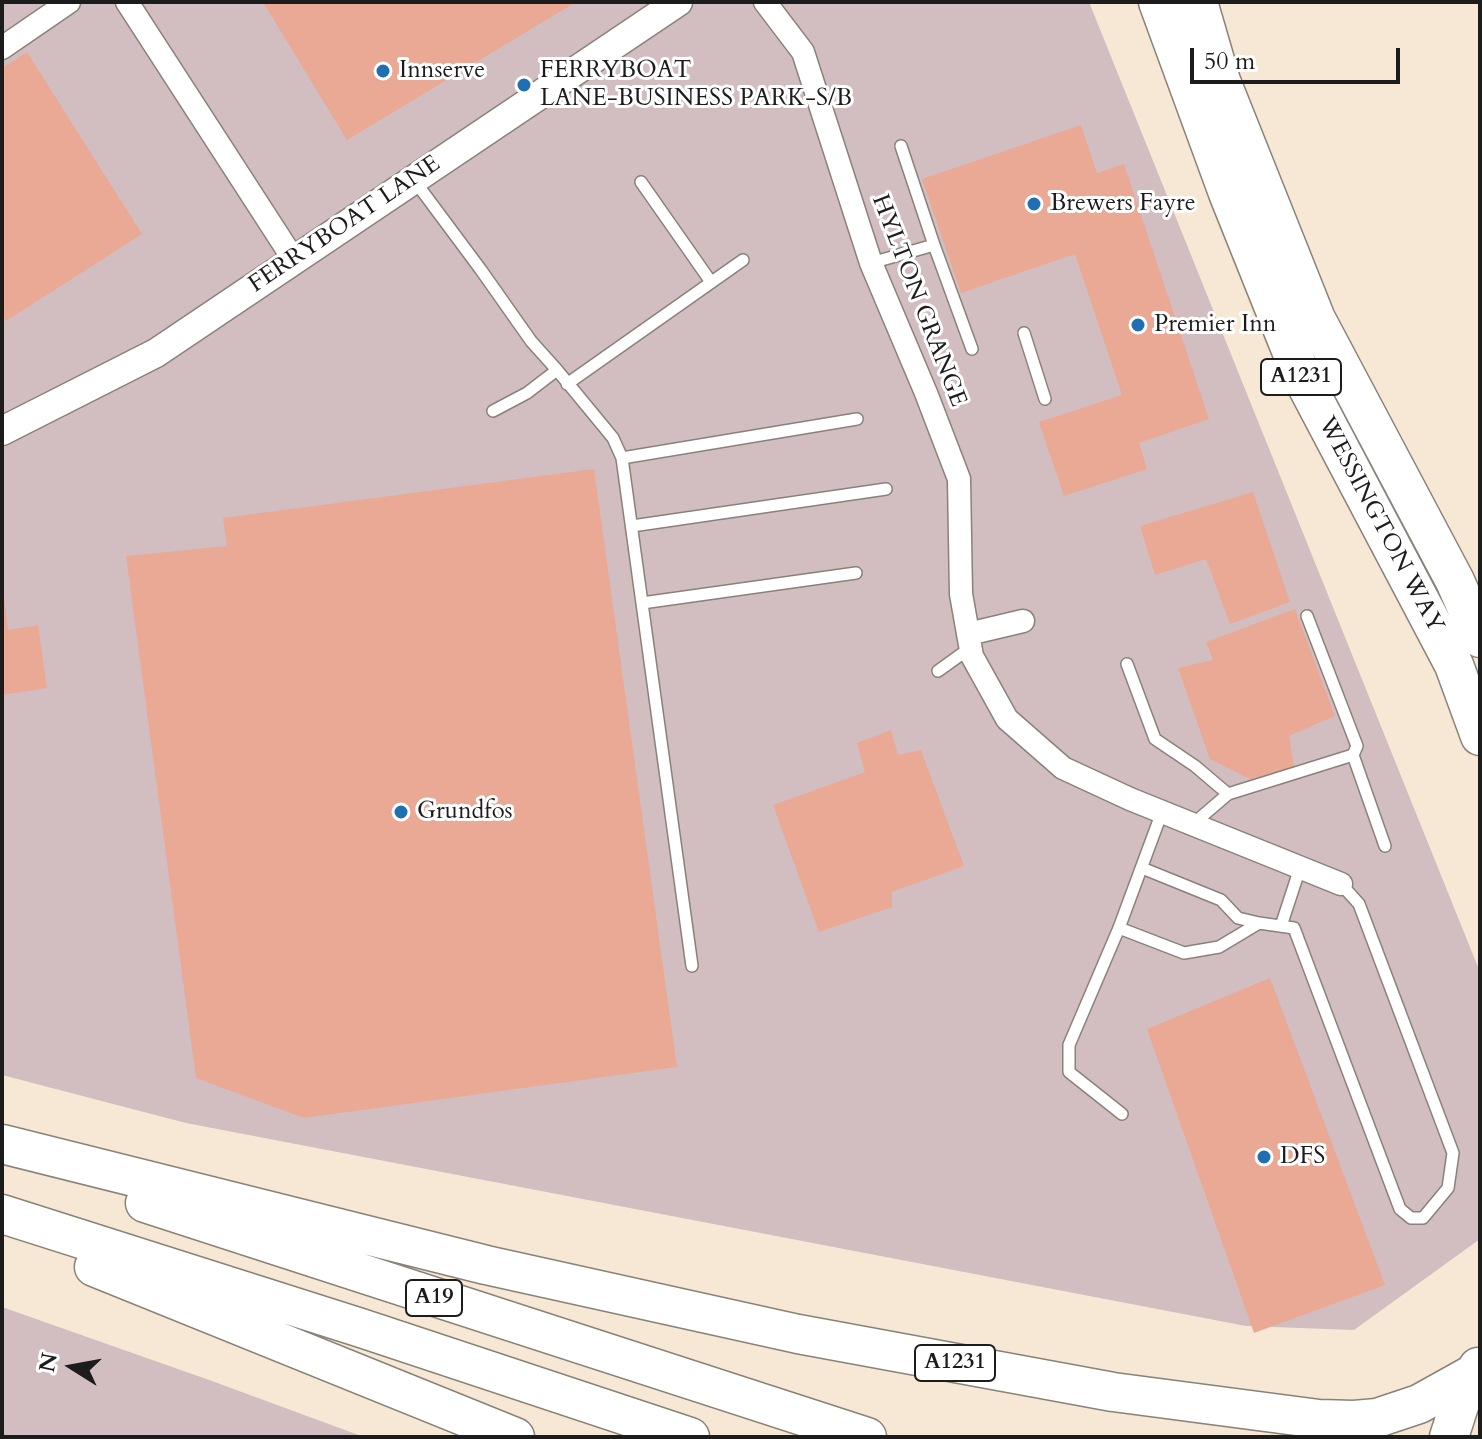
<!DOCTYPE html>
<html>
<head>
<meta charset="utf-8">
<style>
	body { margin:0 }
	#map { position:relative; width:1482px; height:1439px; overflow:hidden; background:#f6e8d4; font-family:Cardo,serif }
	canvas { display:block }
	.frame { position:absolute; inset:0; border:4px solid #1c1c1c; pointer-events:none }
	.north { position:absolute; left:32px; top:1327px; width:80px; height:80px; -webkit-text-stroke:6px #fff; paint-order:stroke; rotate:281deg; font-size:22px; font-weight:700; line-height:32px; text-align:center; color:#1c1c1c }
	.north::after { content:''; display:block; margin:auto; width:28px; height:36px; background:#1c1c1c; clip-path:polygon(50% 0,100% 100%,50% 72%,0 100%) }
	.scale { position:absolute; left:1190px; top:48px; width:210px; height:36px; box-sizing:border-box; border:4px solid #1c1c1c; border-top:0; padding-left:10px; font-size:24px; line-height:28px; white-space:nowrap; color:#1c1c1c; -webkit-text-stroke:6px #fff; paint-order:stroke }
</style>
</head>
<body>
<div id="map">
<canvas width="1482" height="1439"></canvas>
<div class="frame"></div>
<div class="north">N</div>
<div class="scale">50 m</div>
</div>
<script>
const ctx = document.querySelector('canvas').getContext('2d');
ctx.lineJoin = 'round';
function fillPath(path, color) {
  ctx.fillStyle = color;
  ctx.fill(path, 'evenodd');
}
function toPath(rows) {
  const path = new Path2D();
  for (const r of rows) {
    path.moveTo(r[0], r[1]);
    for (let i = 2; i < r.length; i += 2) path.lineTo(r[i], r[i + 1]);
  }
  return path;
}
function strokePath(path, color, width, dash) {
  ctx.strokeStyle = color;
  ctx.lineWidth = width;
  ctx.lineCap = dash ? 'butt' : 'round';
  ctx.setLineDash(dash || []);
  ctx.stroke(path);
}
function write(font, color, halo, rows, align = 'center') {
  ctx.font = font + ' Cardo,serif';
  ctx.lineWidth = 6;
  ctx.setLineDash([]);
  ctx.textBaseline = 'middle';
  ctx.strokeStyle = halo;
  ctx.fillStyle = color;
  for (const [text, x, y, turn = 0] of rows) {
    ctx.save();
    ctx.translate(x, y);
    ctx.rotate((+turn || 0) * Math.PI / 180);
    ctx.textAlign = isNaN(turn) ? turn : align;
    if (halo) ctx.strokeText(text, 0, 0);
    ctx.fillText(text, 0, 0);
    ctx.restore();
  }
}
fillPath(toPath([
	[2,2,1089,2,1480,972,1480,1239,1354,1330,1246,1326,186,1123,2,1075],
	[2,1307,212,1381,364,1437,2,1437]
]), '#d2bec1');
fillPath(toPath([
	[263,2,576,2,347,140],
	[27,52,142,234,6,321,2,314,2,68],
	[1081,125,1097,173,1124,164,1209,419,1139,443,1147,469,1064,496,1039,422,1122,395,1075,254,961,293,922,179],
	[594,469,677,1067,304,1118,196,1078,126,556,227,546,223,518],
	[1253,492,1290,602,1230,624,1206,559,1155,575,1140,526],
	[4,598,8,630,38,625,47,688,2,695,2,599],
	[1295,609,1335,716,1289,736,1294,767,1252,780,1210,759,1178,668,1213,660,1206,642],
	[891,730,898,755,921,750,964,866,892,892,892,907,819,932,773,805,865,772,857,743],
	[1270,978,1385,1285,1254,1333,1147,1029]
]), '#e9a994');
const service = toPath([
	[901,146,934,245,972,349],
	[414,180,481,270,531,341,557,370,527,393,493,411],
	[641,182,711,282],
	[871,263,934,245],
	[1024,333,1045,399],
	[557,370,613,438,622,458,692,966],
	[567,384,743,260],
	[622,458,857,419],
	[632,526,886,489],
	[642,603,856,573],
	[1127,664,1155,739,1195,766,1228,794],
	[938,671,970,648],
	[1353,755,1385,846],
	[1162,812,1119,928,1184,953,1219,947,1259,923,1294,928,1400,1209,1411,1218,1423,1218,1448,1188,1453,1153,1359,904,1341,884],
	[1193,824,1228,794,1353,755,1357,746,1307,616],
	[1142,868,1221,900,1238,918,1259,923],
	[1281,926,1300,868],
	[1119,928,1069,1045,1069,1072,1122,1114]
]);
const minor = toPath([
	[127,2,294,260],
	[765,2,803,52,871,263,926,393,959,479,961,594,972,656,1007,719,1063,768,1130,799,1341,884],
	[2,48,69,2],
	[968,634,1023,621]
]);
const tertiary = toPath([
	[2,431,156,353,678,2]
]);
const trunk = toPath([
	[1158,2,1228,193,1301,375,1454,665,1480,736],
	[1198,2,1221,81,1316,319,1455,581,1480,638],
	[2,1144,486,1265,798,1334,1113,1392,1319,1419,1354,1420,1377,1418,1419,1404,1473,1374],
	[145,1203,867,1437],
	[2,1214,361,1328,690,1437],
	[94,1267,515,1437],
	[1449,1437,1460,1403,1478,1367]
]);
strokePath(service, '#898278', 14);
strokePath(minor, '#898278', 25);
strokePath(tertiary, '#898278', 31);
strokePath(trunk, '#898278', 41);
strokePath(service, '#fff', 11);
strokePath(minor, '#fff', 22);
strokePath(tertiary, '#fff', 28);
strokePath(trunk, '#fff', 38);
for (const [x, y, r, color] of [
	[383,71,8,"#1f6fb2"],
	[524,85,8,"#1f6fb2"],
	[1034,204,8,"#1f6fb2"],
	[1138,325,8,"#1f6fb2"],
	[401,812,8,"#1f6fb2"],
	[1264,1157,8,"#1f6fb2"]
]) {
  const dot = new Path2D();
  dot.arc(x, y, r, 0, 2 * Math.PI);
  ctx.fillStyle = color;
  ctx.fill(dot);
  strokePath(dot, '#fff', 3);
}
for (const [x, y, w] of [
	[1301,377,80],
	[434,1298,56],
	[955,1363,80]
]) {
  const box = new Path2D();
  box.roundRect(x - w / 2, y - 18, w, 36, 6);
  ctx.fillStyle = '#fff';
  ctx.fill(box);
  strokePath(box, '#1c1c1c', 2);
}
write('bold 22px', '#1c1c1c', null, [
	["A1231",1301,377],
	["A19",434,1298],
	["A1231",955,1363]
]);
write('24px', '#1c1c1c', '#fff', [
	["Innserve",399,71],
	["FERRYBOAT",540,71],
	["LANE-BUSINESS PARK-S/B",540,99],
	["Brewers Fayre",1050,204],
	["Premier Inn",1154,325],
	["Grundfos",417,812],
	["DFS",1280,1157]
], 'left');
write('24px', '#1c1c1c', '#fff', [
	["FERRYBOAT LANE",345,225,-34],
	["HYLTON GRANGE",918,301,69],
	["WESSINGTON WAY",1380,525,62]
]);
</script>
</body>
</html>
